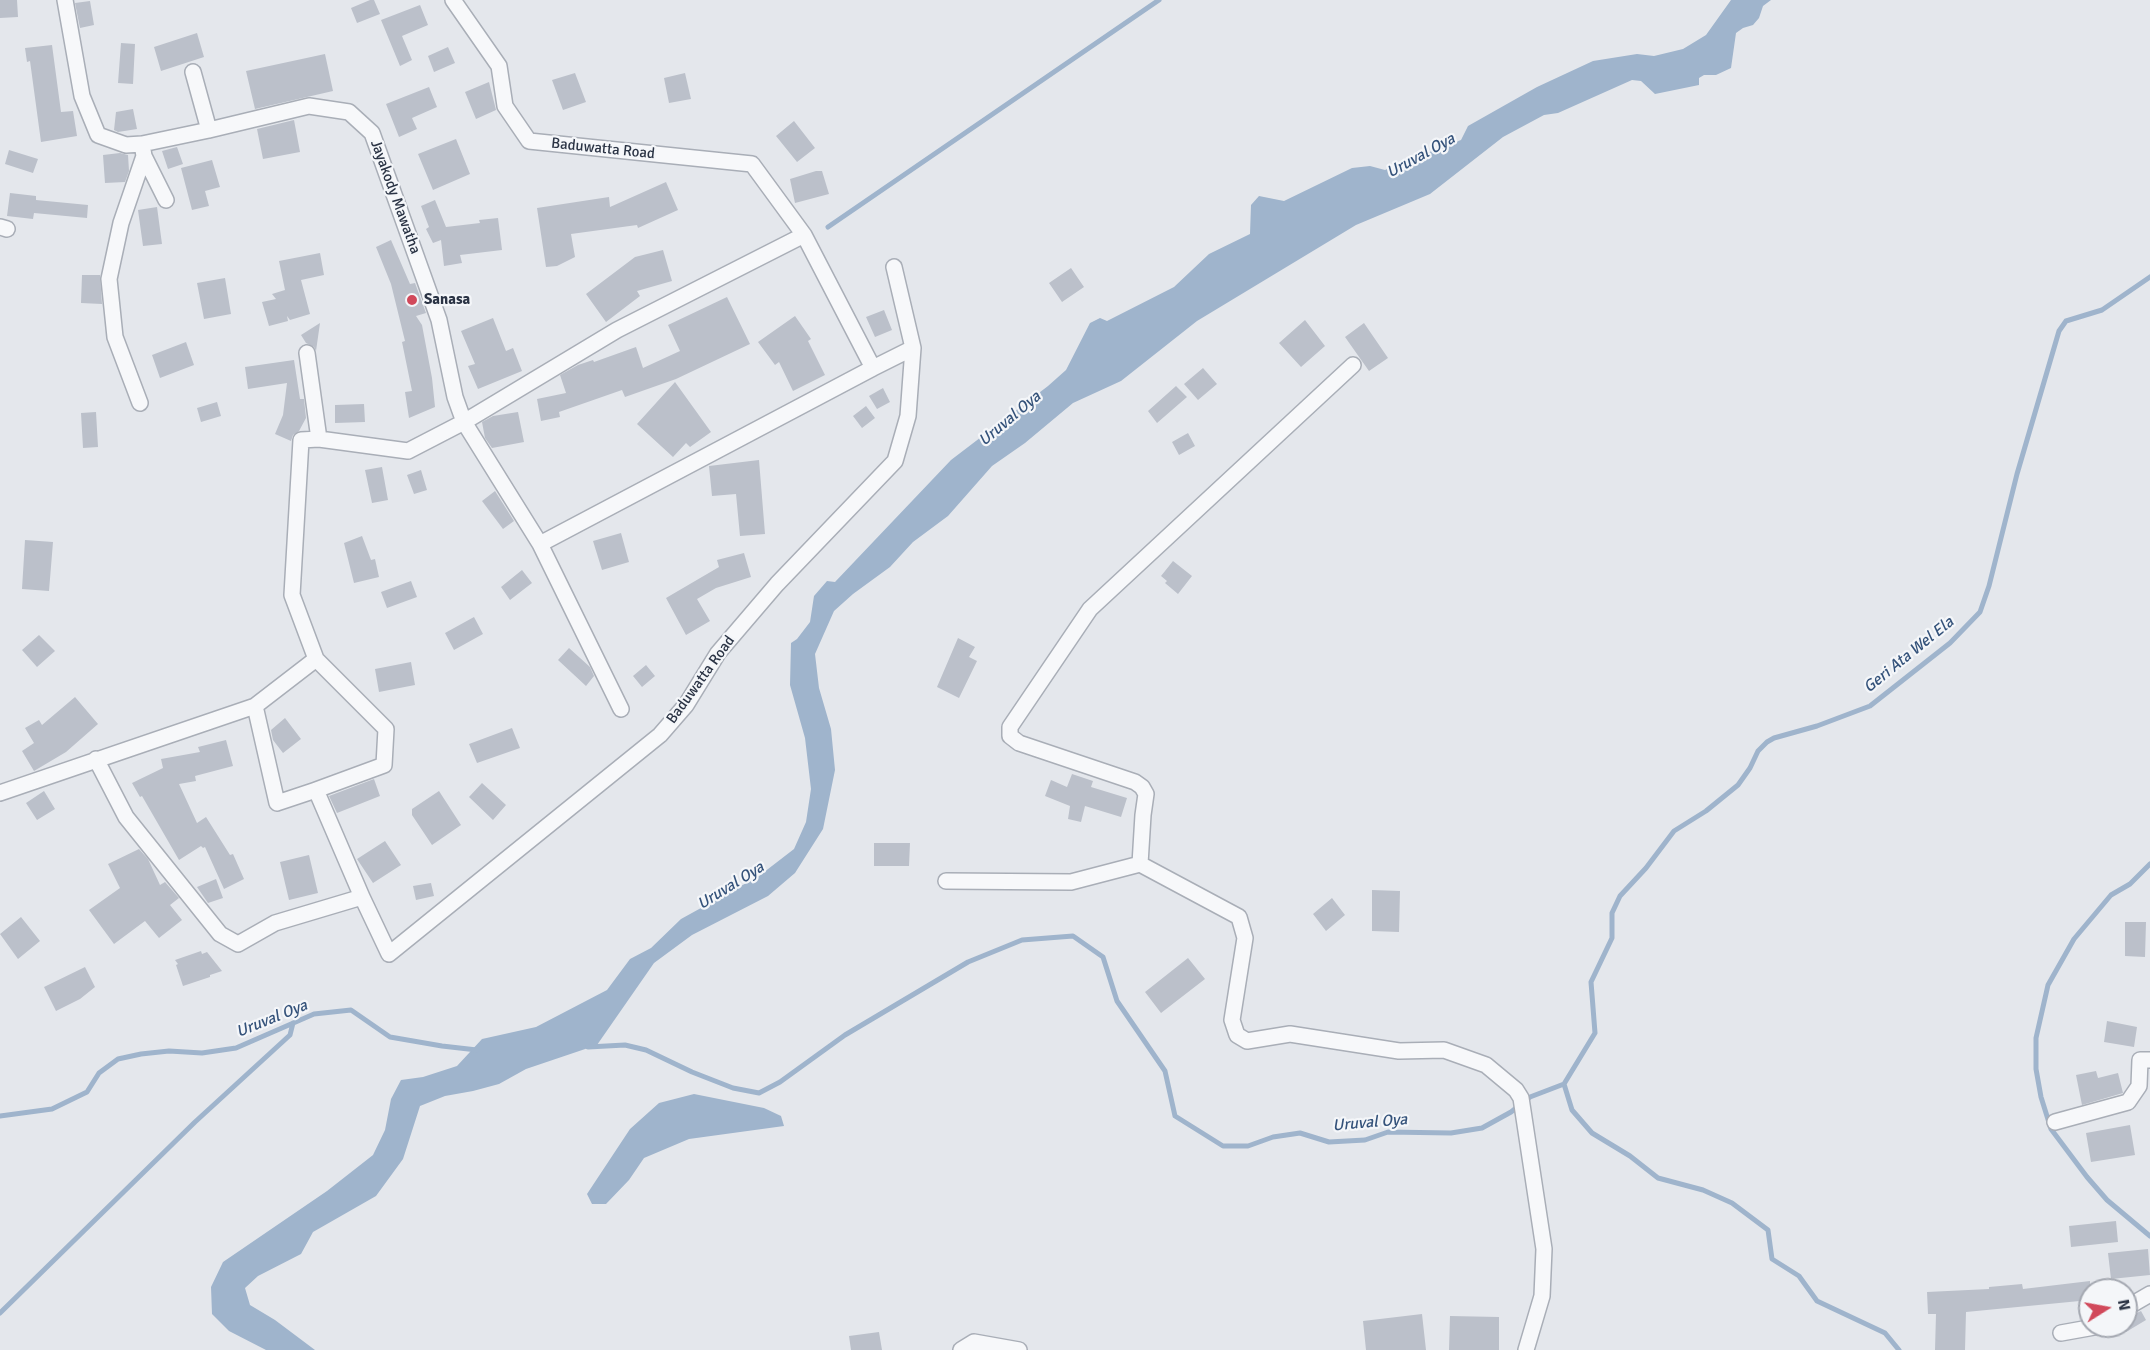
<!DOCTYPE html>
<html>
<head>
<meta charset="utf-8">
<style>
	body { margin:0 }
	#map { position:relative; width:2150px; height:1350px; overflow:hidden; background:#e4e7ec; font-family:Signika,sans-serif }
	canvas { display:block }
	.north { position:absolute; left:2078px; top:1278px; width:60px; height:60px; box-sizing:border-box; background:#f4f6f9; border:2px solid #a4a8b1; border-radius:50%; rotate:79deg; font-size:16px; font-weight:700; line-height:24px; text-align:center; color:#2b3445 }
	.north::after { content:''; display:block; margin:auto; width:21px; height:27px; background:#d1495b; clip-path:polygon(50% 0,100% 100%,50% 72%,0 100%) }
</style>
</head>
<body>
<div id="map">
<canvas width="2150" height="1350"></canvas>
<div class="north">N</div>
</div>
<script>
const ctx = document.querySelector('canvas').getContext('2d');
ctx.lineJoin = 'round';
function fillPath(path, color) {
  ctx.fillStyle = color;
  ctx.fill(path, 'evenodd');
}
function toPath(rows) {
  const path = new Path2D();
  for (const r of rows) {
    path.moveTo(r[0], r[1]);
    for (let i = 2; i < r.length; i += 2) path.lineTo(r[i], r[i + 1]);
  }
  return path;
}
function strokePath(path, color, width, dash) {
  ctx.strokeStyle = color;
  ctx.lineWidth = width;
  ctx.lineCap = dash ? 'butt' : 'round';
  ctx.setLineDash(dash || []);
  ctx.stroke(path);
}
function write(font, color, halo, rows, align = 'center') {
  ctx.font = font + ' Signika,sans-serif';
  ctx.lineWidth = 4.5;
  ctx.setLineDash([]);
  ctx.textBaseline = 'middle';
  ctx.strokeStyle = halo;
  ctx.fillStyle = color;
  for (const [text, x, y, turn = 0] of rows) {
    ctx.save();
    ctx.translate(x, y);
    ctx.rotate((+turn || 0) * Math.PI / 180);
    ctx.textAlign = isNaN(turn) ? turn : align;
    if (halo) ctx.strokeText(text, 0, 0);
    ctx.fillText(text, 0, 0);
    ctx.restore();
  }
}
fillPath(toPath([
	[1731,0,1771,0,1763,6,1759,18,1753,25,1743,28,1736,33,1731,68,1716,75,1704,75,1699,78,1699,85,1655,94,1641,81,1632,80,1558,113,1544,115,1503,137,1430,194,1356,225,1197,321,1121,381,1073,403,1025,443,992,466,948,516,913,542,890,567,853,594,834,611,815,654,819,688,831,729,835,770,823,829,795,873,768,896,692,935,654,963,597,1045,526,1069,499,1084,473,1091,445,1096,420,1106,403,1159,376,1196,313,1232,301,1254,258,1276,245,1288,250,1305,275,1320,315,1350,266,1350,229,1331,212,1314,211,1287,223,1262,327,1191,373,1155,385,1130,391,1099,401,1080,423,1077,457,1066,482,1039,536,1027,607,990,630,959,651,948,681,919,759,876,794,849,806,822,811,789,805,738,790,685,791,643,797,639,810,622,814,596,827,581,835,582,951,460,1048,386,1066,370,1090,323,1100,318,1107,321,1174,287,1209,254,1250,234,1251,205,1259,196,1284,201,1352,168,1370,166,1385,170,1406,161,1461,140,1468,126,1537,87,1593,61,1637,54,1654,56,1683,49,1706,35],
	[694,1094,764,1108,781,1116,784,1126,689,1139,644,1158,629,1180,606,1204,592,1204,587,1194,630,1129,659,1103]
]), '#9fb4cc');
strokePath(toPath([
	[828,227,1159,0],
	[2150,864,2130,884,2111,895,2074,939,2048,985,2036,1038,2036,1069,2041,1097,2051,1129,2087,1177,2107,1200,2150,1236],
	[588,1047,625,1045,646,1050,692,1072,733,1088,759,1093,780,1082,845,1035,968,962,1022,940,1073,936,1103,957,1117,1001,1165,1071,1175,1116,1223,1146,1248,1146,1273,1137,1300,1133,1329,1142,1365,1140,1388,1132,1451,1133,1482,1128,1511,1112,1530,1097,1564,1084,1572,1110,1592,1133,1630,1156,1658,1178,1703,1190,1732,1203,1768,1230,1772,1259,1799,1276,1817,1301,1885,1333,1899,1350],
	[1564,1084,1595,1033,1591,982,1612,938,1612,913,1620,896,1646,868,1674,831,1706,811,1738,785,1750,768,1758,751,1767,742,1774,738,1817,726,1870,706,1950,643,1980,612,1989,586,2017,474,2059,331,2066,321,2102,310,2150,277],
	[0,1116,52,1109,87,1092,99,1073,118,1059,141,1054,169,1051,202,1053,236,1048,314,1014,351,1010,390,1037,442,1046,477,1050],
	[0,1313,195,1122,290,1035,293,1023]
]), '#9fb4cc', 5);
fillPath(toPath([
	[0,0,17,0,18,17,0,18],
	[370,0,374,0,380,14,357,23,351,8],
	[90,1,94,25,80,28,75,3],
	[420,5,428,25,402,36,412,60,400,66,381,20],
	[197,33,204,57,161,71,154,47],
	[121,43,135,44,133,84,118,83],
	[52,45,61,112,73,111,77,136,41,142,30,61,27,62,25,48],
	[448,47,455,63,434,72,428,56],
	[325,54,333,91,255,109,246,71],
	[575,73,586,102,563,110,552,80],
	[685,73,691,99,669,103,664,78],
	[489,82,496,110,476,119,465,92],
	[429,87,437,107,412,118,417,129,399,137,386,104],
	[133,109,137,129,118,132,114,130,116,112],
	[294,120,300,152,263,159,257,129],
	[794,121,815,148,797,162,776,136],
	[456,139,470,174,433,190,418,154],
	[177,147,183,164,168,169,162,151],
	[9,150,38,159,33,173,5,164],
	[120,153,128,155,129,171,125,182,105,183,103,155],
	[212,160,220,187,205,191,209,206,192,210,181,168],
	[816,171,822,171,829,194,795,203,790,179],
	[666,182,678,210,638,228,637,225,571,234,575,257,557,266,546,267,537,208,609,197,610,207],
	[10,193,36,196,36,200,88,205,87,218,34,213,33,219,7,216],
	[435,200,446,227,480,223,479,220,498,218,502,250,460,255,462,263,444,266,441,240,433,243,426,229,429,227,421,206],
	[157,207,162,244,143,246,138,210],
	[391,240,410,284,415,283,426,313,416,316,422,325,432,378,435,407,409,418,405,392,412,391,402,342,405,341,391,284,376,247],
	[663,250,672,281,637,291,640,296,606,322,586,294,635,257],
	[320,253,324,275,301,280,310,314,290,320,287,316,288,321,269,326,262,302,276,299,272,294,285,290,279,261],
	[1071,268,1084,287,1062,302,1049,283],
	[82,275,100,275,102,304,81,303],
	[225,278,231,314,204,319,197,283],
	[727,297,750,344,676,379,625,397,622,390,559,412,560,417,541,421,537,399,566,393,560,375,578,365,593,360,594,362,636,347,643,368,680,351,668,325],
	[884,310,892,330,875,337,866,317],
	[795,316,811,339,808,341,825,375,793,391,779,362,775,365,758,342],
	[493,318,506,351,513,348,522,371,478,389,468,366,475,364,461,331],
	[1305,320,1325,346,1301,367,1279,343],
	[320,323,316,351,314,347,306,343,301,335],
	[1364,323,1388,358,1369,371,1345,337],
	[186,342,194,365,160,378,152,355],
	[294,360,300,399,304,399,306,418,299,431,293,435,291,441,275,434,283,415,287,383,248,389,245,367],
	[1203,368,1217,384,1198,400,1184,384],
	[675,382,711,432,690,447,686,443,673,457,637,424],
	[1176,386,1187,397,1157,423,1148,411],
	[883,388,890,402,877,409,869,396],
	[217,402,221,416,201,422,197,408],
	[364,404,365,422,335,423,335,405],
	[866,406,875,418,862,428,853,416],
	[96,412,98,447,83,448,81,413],
	[518,412,524,442,492,448,485,438,482,422,493,416],
	[1188,433,1195,446,1179,455,1172,442],
	[759,460,765,534,740,536,736,494,712,496,709,466],
	[382,467,388,500,372,503,365,470],
	[421,470,427,490,414,494,407,475],
	[495,491,514,521,503,529,482,501],
	[621,533,629,562,602,570,593,541],
	[362,536,371,560,375,559,379,577,354,583,344,543],
	[25,540,53,542,49,591,22,589],
	[744,553,751,577,716,588,697,599,710,621,686,635,666,598,719,567,717,560],
	[1173,561,1192,576,1178,594,1165,583,1167,581,1161,576],
	[522,570,532,583,510,600,501,587],
	[411,581,417,597,387,608,381,592],
	[474,617,483,634,454,650,445,633],
	[39,635,55,651,37,667,22,650],
	[958,638,975,647,969,657,977,661,959,698,937,687],
	[569,648,590,667,594,676,586,686,558,660],
	[411,662,415,685,379,692,375,669],
	[646,665,655,676,642,687,633,676],
	[75,697,98,724,66,752,34,771,22,751,34,743,25,728,39,720,42,725],
	[285,718,301,739,283,753,273,740,271,730],
	[512,728,520,748,477,763,469,744],
	[226,740,233,766,195,776,196,781,179,784,197,823,206,817,230,855,233,854,244,879,224,889,205,847,203,848,201,846,179,860,142,796,140,797,132,783,163,768,161,759,200,752,198,747],
	[1072,774,1093,781,1091,787,1127,798,1121,817,1085,806,1081,822,1068,819,1070,806,1045,796,1051,780,1067,787],
	[374,779,380,796,337,813,329,796],
	[482,783,506,805,493,820,469,797],
	[44,791,55,809,37,820,26,803],
	[439,791,461,825,432,845,412,815,412,809],
	[385,841,401,865,373,883,357,859],
	[874,843,910,843,909,866,874,866],
	[139,849,148,859,160,885,165,882,179,898,170,905,182,920,159,938,145,921,114,944,89,910,120,888,108,864],
	[309,855,318,893,289,900,280,862],
	[216,879,223,898,208,903,197,887],
	[431,883,434,896,416,900,413,886],
	[1372,890,1400,891,1399,932,1372,931],
	[1332,898,1345,915,1326,931,1313,914],
	[21,917,40,941,18,959,0,934],
	[2125,922,2146,922,2145,957,2125,956],
	[201,951,202,954,207,952,222,971,210,975,210,977,183,986,176,965,178,964,175,960],
	[1188,958,1205,979,1161,1013,1145,992],
	[85,967,95,987,80,999,56,1011,44,987],
	[2107,1021,2137,1027,2134,1047,2104,1042],
	[2096,1071,2098,1078,2118,1073,2123,1093,2082,1105,2076,1075],
	[2130,1125,2135,1155,2091,1162,2086,1133],
	[2116,1221,2118,1242,2071,1247,2069,1226],
	[2148,1249,2150,1275,2111,1279,2108,1253],
	[2090,1281,2090,1300,1966,1312,1965,1350,1935,1350,1936,1314,1928,1314,1927,1292,1989,1289,1989,1287,2022,1284,2023,1289],
	[2141,1311,2146,1320,2126,1332,2126,1318],
	[1422,1314,1426,1350,1366,1350,1363,1321],
	[1450,1316,1499,1317,1499,1350,1449,1350],
	[879,1332,882,1350,851,1350,849,1336]
]), '#bbc0ca');
const street = toPath([
	[65,0,82,96,98,135,126,145,142,144],
	[453,0,499,66,505,106,529,141,752,164,804,235,873,368,913,348],
	[193,72,209,130],
	[144,156,166,200],
	[0,227,7,229],
	[307,353,319,439],
	[140,403,115,337,109,279,121,223,144,156,142,144,209,130,309,106,349,112,372,133,439,320,455,397,464,422,540,544],
	[255,706,277,803,316,790],
	[621,709,540,544,873,368],
	[96,759,126,817,220,934,238,944,275,923,362,897,316,790,384,765,386,729,316,659],
	[0,793,255,706,316,659,292,595,301,440,319,439,408,451,464,422,617,330,804,235],
	[1140,864,1143,815,1146,794,1142,787,1135,782,1019,743,1010,736,1010,727,1090,609,1353,365],
	[946,881,1071,882,1140,864,1239,917,1245,938,1232,1020,1237,1035,1247,1041,1290,1034,1399,1051,1444,1050,1486,1065,1516,1090,1521,1098,1544,1249,1542,1296,1526,1350],
	[362,897,389,954,660,735,686,705,718,653,777,584,895,461,908,416,913,348,894,267],
	[2055,1122,2128,1102,2139,1086,2140,1060,2150,1060],
	[2126,1308,2150,1294],
	[2061,1333,2100,1326],
	[961,1350,974,1342,1019,1350]
]);
strokePath(street, '#a9aeb7', 18);
strokePath(street, '#f7f8fa', 15);
for (const [x, y, r, color] of [
	[412,300,6,"#d1495b"]
]) {
  const dot = new Path2D();
  dot.arc(x, y, r, 0, 2 * Math.PI);
  ctx.fillStyle = color;
  ctx.fill(dot);
  strokePath(dot, '#f4f6f9', 2);
}
write('15px', '#2b3445', '#f4f6f9', [
	["Baduwatta Road",603,149,6],
	["Jayakody Mawatha",395,197,70],
	["Baduwatta Road",701,680,-54]
]);
write('bold 15px', '#2b3445', '#f4f6f9', [
	["Sanasa",424,300]
], 'left');
write('italic 16px', '#34527a', '#f4f6f9', [
	["Uruval Oya",1421,156,-29],
	["Uruval Oya",1010,419,-40],
	["Geri Ata Wel Ela",1909,655,-39],
	["Uruval Oya",731,886,-32],
	["Uruval Oya",272,1019,-22],
	["Uruval Oya",1370,1123,-5]
]);
</script>
</body>
</html>
